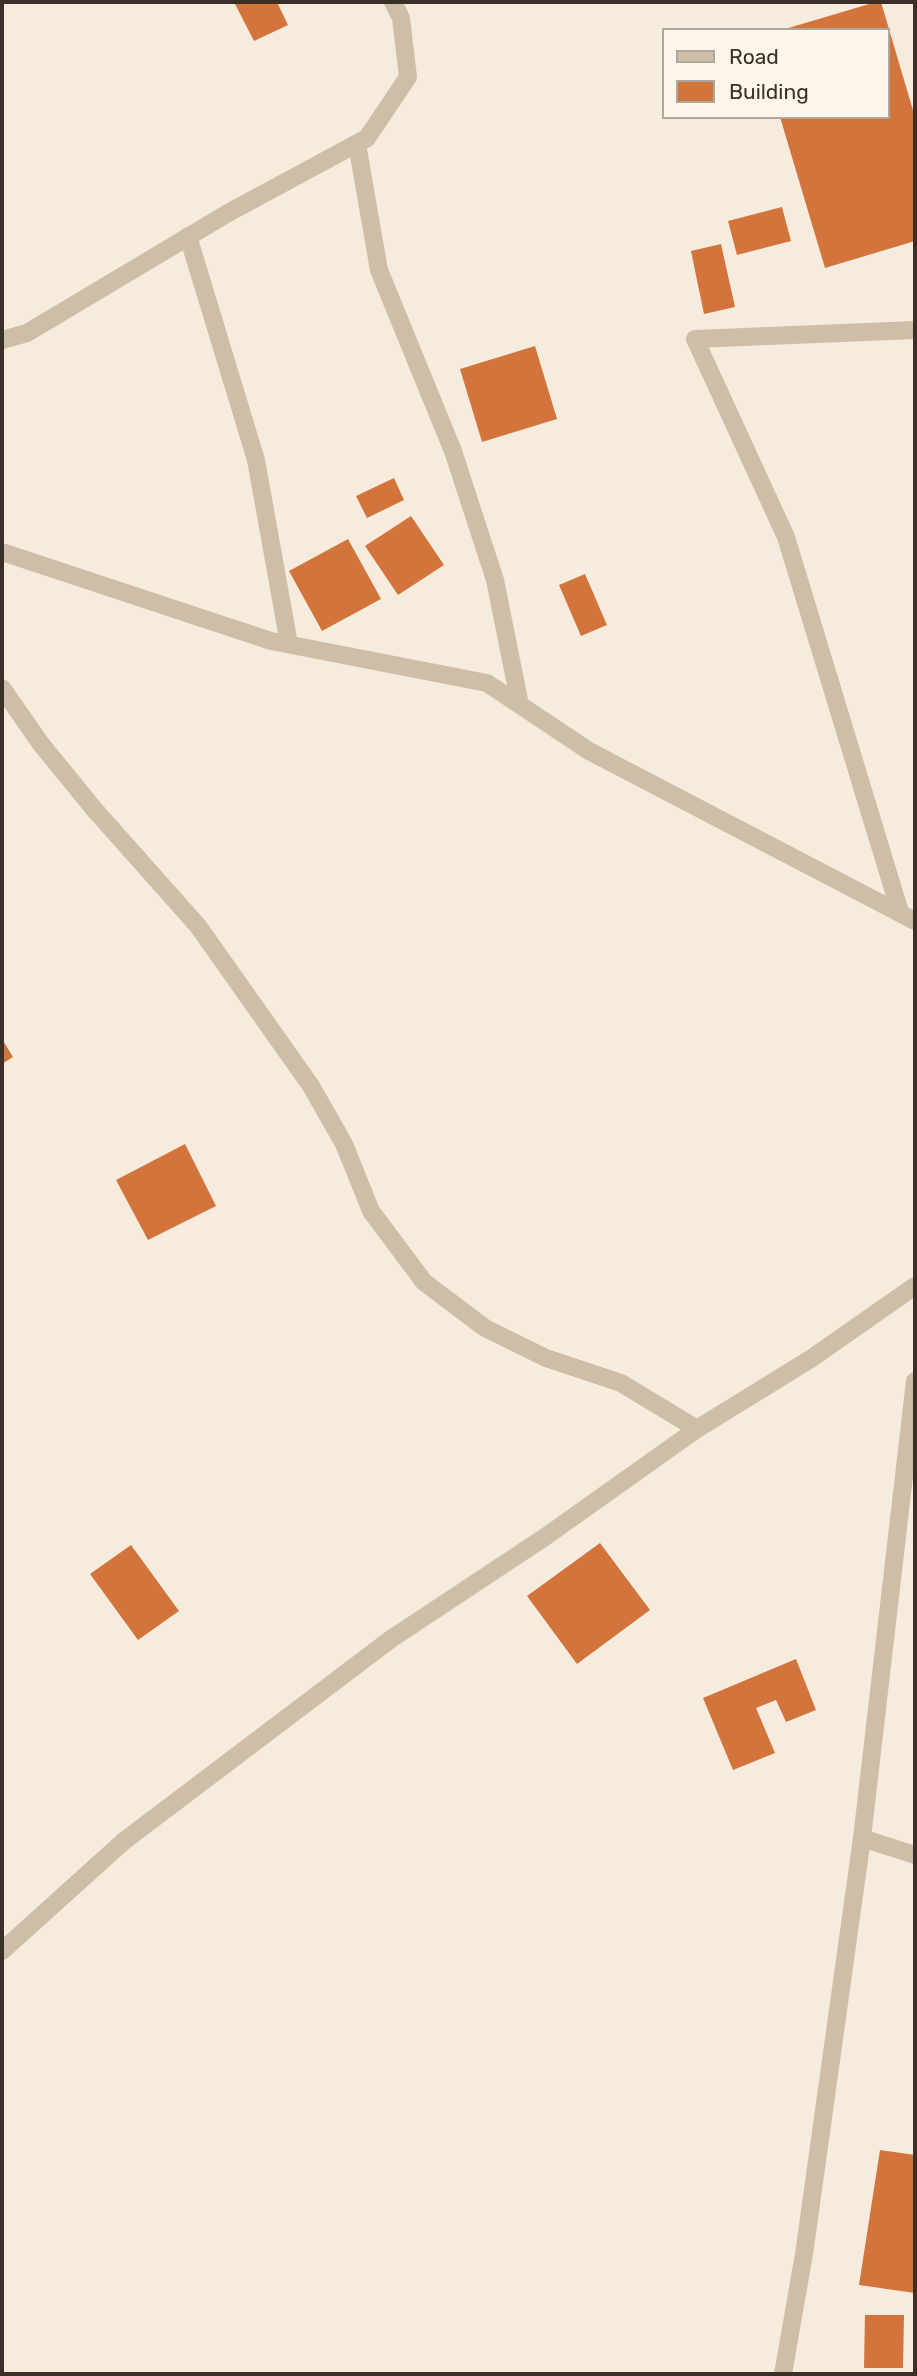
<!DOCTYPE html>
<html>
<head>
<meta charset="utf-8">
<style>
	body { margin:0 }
	#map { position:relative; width:917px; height:2376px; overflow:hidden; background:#f5ecdd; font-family:Rubik,sans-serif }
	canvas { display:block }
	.frame { position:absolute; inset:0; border:4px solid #3a3028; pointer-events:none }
	.legend { position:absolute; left:662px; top:28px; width:228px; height:91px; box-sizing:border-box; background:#fcf6ea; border:2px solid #aea79c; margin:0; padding:9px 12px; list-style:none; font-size:21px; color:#3a3028 }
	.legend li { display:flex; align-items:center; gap:14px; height:35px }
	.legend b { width:35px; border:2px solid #aea79c }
</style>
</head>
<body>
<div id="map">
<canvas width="917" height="2376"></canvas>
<div class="frame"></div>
<ul class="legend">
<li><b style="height:9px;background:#cfbea7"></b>Road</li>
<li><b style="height:19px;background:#d3743d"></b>Building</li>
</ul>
</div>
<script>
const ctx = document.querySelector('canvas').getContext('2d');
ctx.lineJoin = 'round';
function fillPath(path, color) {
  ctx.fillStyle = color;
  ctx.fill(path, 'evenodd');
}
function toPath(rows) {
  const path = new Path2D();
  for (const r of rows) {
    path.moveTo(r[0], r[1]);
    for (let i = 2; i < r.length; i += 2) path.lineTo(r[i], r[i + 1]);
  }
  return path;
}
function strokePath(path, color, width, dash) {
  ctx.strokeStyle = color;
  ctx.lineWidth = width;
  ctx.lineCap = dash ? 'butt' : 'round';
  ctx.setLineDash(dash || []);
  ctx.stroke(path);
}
fillPath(toPath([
	[234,2,277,2,288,25,254,41],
	[876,2,881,2,915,117,915,241,825,268,780,117,887,117,887,30,785,29],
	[782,207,791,241,737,255,728,221],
	[721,244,735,307,704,314,691,251],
	[535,346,557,419,482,442,460,369],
	[394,478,404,500,367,518,356,496],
	[411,516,444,565,398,595,365,546],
	[348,539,381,599,322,631,289,571],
	[585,574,607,625,581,636,559,585],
	[2,1039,13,1057,2,1064],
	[185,1144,216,1206,148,1240,116,1180],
	[600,1543,650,1610,577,1664,527,1596],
	[131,1545,179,1611,138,1640,90,1574],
	[796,1659,816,1710,786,1722,776,1700,756,1708,775,1753,733,1770,703,1698],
	[880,2150,915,2155,915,2293,859,2285],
	[865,2315,904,2315,903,2368,864,2368]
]), '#d3743d');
strokePath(toPath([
	[357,144,379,270,453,451,495,580,520,705],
	[188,236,256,460,289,644],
	[2,340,27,333,228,213,367,138,408,77,401,18,393,2],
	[2,552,271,641,487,683,589,751,915,921],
	[2,688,41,744,94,809,198,926,311,1086,344,1144,371,1211,424,1282,485,1328,546,1358,621,1383,697,1429],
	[900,912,786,537,695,339,915,330],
	[862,1838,915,1855],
	[2,1951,124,1841,391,1639,545,1537,697,1429,812,1358,915,1286],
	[783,2374,804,2254,862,1838,915,1381]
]), '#cfbea7', 18);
</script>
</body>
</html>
